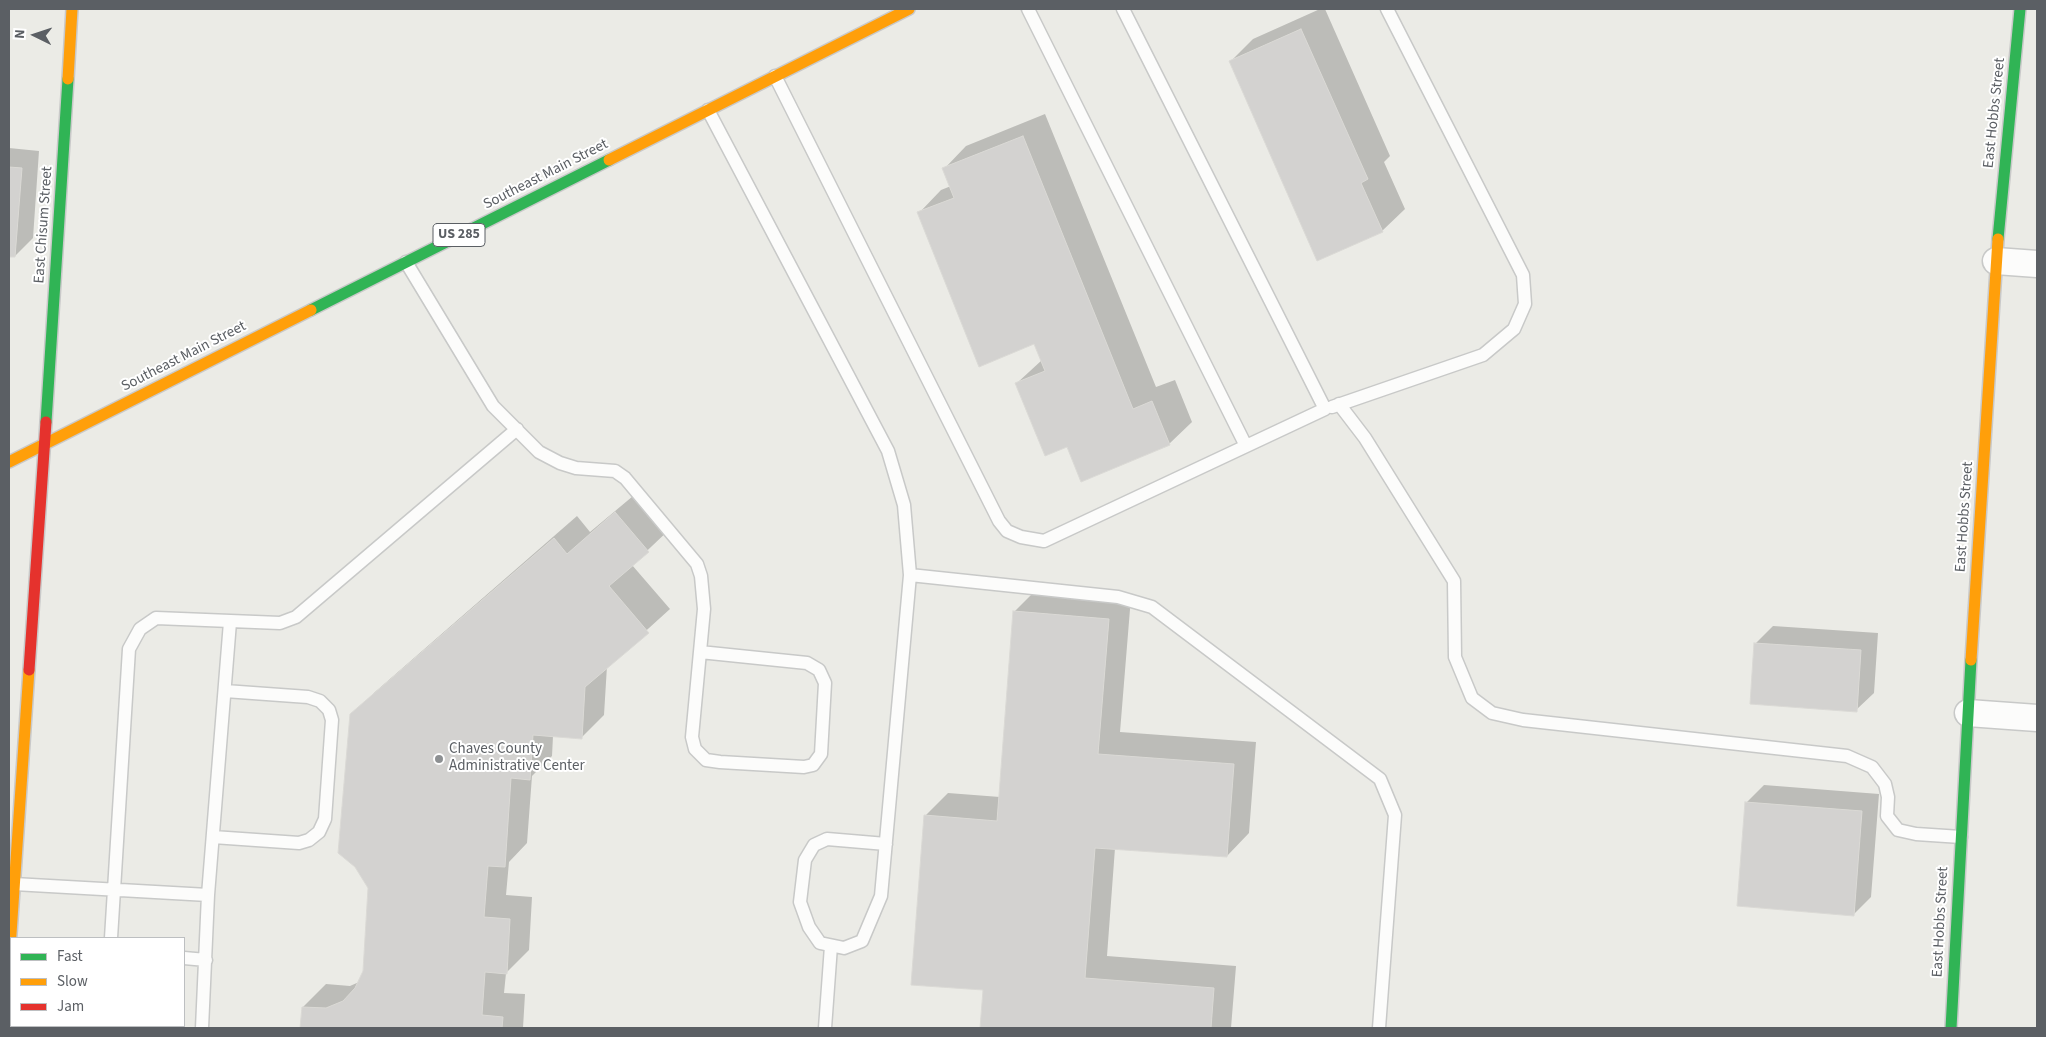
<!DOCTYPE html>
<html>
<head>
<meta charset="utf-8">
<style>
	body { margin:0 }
	#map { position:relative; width:2046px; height:1037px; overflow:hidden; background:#ebebe6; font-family:"Source Sans 3",sans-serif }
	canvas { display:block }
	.frame { position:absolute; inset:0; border:10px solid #5b5f64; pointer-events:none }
	.legend { position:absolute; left:10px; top:937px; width:175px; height:90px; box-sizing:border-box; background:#fff; border:1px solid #bdbfc1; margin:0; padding:6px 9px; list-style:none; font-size:15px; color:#5b5f64 }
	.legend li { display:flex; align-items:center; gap:10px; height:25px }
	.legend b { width:25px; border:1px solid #bdbfc1 }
	.north { position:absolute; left:10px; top:10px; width:50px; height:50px; -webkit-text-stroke:4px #fff; paint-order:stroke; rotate:274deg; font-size:14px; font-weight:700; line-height:20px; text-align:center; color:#5b5f64 }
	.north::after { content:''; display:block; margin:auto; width:18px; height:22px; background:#5b5f64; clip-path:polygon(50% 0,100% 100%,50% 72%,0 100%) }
</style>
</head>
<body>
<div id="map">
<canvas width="2046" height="1037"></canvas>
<div class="frame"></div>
<ul class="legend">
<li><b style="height:6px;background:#30b455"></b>Fast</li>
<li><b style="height:6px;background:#ff9f0a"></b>Slow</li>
<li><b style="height:6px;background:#e5322d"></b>Jam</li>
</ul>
<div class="north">N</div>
</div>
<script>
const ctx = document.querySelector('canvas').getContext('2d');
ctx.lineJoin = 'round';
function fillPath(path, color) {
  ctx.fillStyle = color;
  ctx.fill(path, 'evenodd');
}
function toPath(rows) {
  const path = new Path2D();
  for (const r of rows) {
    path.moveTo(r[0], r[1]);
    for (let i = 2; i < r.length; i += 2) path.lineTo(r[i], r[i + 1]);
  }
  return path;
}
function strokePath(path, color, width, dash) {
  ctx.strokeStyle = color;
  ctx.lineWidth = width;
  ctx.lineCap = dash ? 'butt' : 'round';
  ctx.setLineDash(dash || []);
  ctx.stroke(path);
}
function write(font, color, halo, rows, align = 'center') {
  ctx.font = font + ' "Source Sans 3",sans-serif';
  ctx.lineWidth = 4;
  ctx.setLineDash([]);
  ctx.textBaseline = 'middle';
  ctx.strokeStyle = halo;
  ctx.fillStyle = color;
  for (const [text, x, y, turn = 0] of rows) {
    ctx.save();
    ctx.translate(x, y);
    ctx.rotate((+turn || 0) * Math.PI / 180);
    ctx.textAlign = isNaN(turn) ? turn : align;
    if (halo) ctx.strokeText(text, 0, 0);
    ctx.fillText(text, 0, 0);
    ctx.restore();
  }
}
fillPath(toPath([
	[1320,9,1325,9,1390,156,1384,162,1405,209,1382,231,1230,62,1253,39],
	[1045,114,1156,387,1175,380,1192,422,1169,444,1068,445,1017,383,1042,360,1035,343,919,213,941,190,951,186,944,169,966,146],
	[9,148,39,151,33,238,15,256,9,256],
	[639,491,671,528,632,565,670,609,607,666,604,715,581,738,553,736,552,756,532,776,527,843,509,862,506,895,532,897,529,950,506,973,504,993,525,994,523,1028,302,1028,303,1007,326,984,350,986,359,982,364,972,370,888,352,715,375,692,577,516,590,532],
	[1037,589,1131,597,1120,732,1256,742,1249,833,1227,856,1115,848,1107,956,1236,966,1231,1028,982,1028,985,988,925,816,948,793,1000,797,1014,612],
	[1773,626,1878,633,1874,693,1856,710,1756,643],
	[1764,785,1879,794,1871,897,1854,914,1746,803]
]), '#0003');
const building = toPath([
	[1301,29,1368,179,1361,183,1383,232,1317,261,1229,61,1301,29],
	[1023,136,1133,409,1152,401,1170,445,1081,482,1067,447,1045,456,1015,383,1045,371,1034,344,979,367,917,212,954,198,942,168,1023,136],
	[9,167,22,168,15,257,9,257,9,167],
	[615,512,649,552,609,586,649,633,585,687,582,739,533,735,530,780,511,778,505,867,488,866,484,917,510,919,507,974,485,972,482,1015,503,1017,502,1028,300,1028,302,1007,326,1008,343,1001,355,988,363,971,368,888,355,867,338,853,350,714,554,538,567,554,615,512],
	[1013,611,1109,619,1098,754,1234,764,1227,857,1095,848,1085,978,1214,988,1211,1028,980,1028,983,990,911,985,924,815,997,821,1013,611],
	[1754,643,1861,650,1857,712,1750,704,1754,643],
	[1745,802,1862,811,1854,916,1737,906,1745,802]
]);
fillPath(building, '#d3d2d0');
strokePath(building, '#dad9d5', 1);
const lane = toPath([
	[1028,9,1246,446],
	[775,76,999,521,1007,531,1021,537,1044,541,1325,409,1123,9],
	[708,110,888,451,904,505,910,575,881,896,862,941,844,948,820,943,809,927,800,902,805,860,814,845,827,839,886,844],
	[406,262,493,406,539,452,560,463,576,468,615,471,625,478,697,564,701,576,704,609,692,737,695,749,706,760,720,762,804,767,813,765,821,754,825,683,819,670,807,663,700,652],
	[1339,404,1365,438,1454,581,1455,657,1472,698,1492,713,1523,720,1847,756,1872,767,1885,784,1888,797,1887,816,1898,830,1916,834,1961,837],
	[1332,407,1483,355,1514,329,1525,304,1523,275,1387,9],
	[910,575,1118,597,1152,607,1380,779,1395,815,1379,1028],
	[213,837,299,843,309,840,319,832,325,819,332,720,329,710,320,701,308,697,225,691],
	[14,884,208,895],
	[111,938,129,649,140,629,156,618,280,623,296,617,517,429],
	[184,958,206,960],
	[106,1028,106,1026],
	[202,1028,208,895,230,622],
	[825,1028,831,946]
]);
const street = toPath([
	[1996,261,2037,264],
	[1968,713,2037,718]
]);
const fast = toPath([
	[1998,239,2020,9],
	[311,310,609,160],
	[46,422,68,79],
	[1951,1028,1971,660]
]);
const slow = toPath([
	[68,79,72,9],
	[609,160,909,9],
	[9,462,311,310],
	[1971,660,1998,239],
	[9,963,29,670]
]);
const jam = toPath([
	[29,670,46,422]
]);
strokePath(lane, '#c8c9c8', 15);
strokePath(street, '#c8c9c8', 29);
strokePath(fast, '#c9c9c9', 14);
strokePath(slow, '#c9c9c9', 14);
strokePath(jam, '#c9c9c9', 14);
strokePath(lane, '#fcfcfb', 12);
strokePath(street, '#fcfcfb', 26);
strokePath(fast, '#30b455', 11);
strokePath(slow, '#ff9f0a', 11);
strokePath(jam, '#e5322d', 11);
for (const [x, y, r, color] of [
	[439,759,5,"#8d9092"]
]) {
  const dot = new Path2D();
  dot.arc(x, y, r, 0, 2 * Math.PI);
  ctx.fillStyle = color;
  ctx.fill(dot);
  strokePath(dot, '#fff', 2);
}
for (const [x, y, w] of [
	[459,235,52]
]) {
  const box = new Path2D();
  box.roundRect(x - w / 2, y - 11.5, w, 23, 4);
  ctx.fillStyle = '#fff';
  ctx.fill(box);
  strokePath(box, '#5b5f64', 1);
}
write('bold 14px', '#5b5f64', null, [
	["US 285",459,235]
]);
write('15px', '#5b5f64', '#fff', [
	["East Hobbs Street",1995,113,-84],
	["Southeast Main Street",546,175,-27],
	["East Chisum Street",44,225,-86],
	["Southeast Main Street",184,357,-27],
	["East Hobbs Street",1965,517,-86],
	["East Hobbs Street",1941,922,-87]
]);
write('15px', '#5b5f64', '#fff', [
	["Chaves County",449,750],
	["Administrative Center",449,767]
], 'left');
</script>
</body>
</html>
